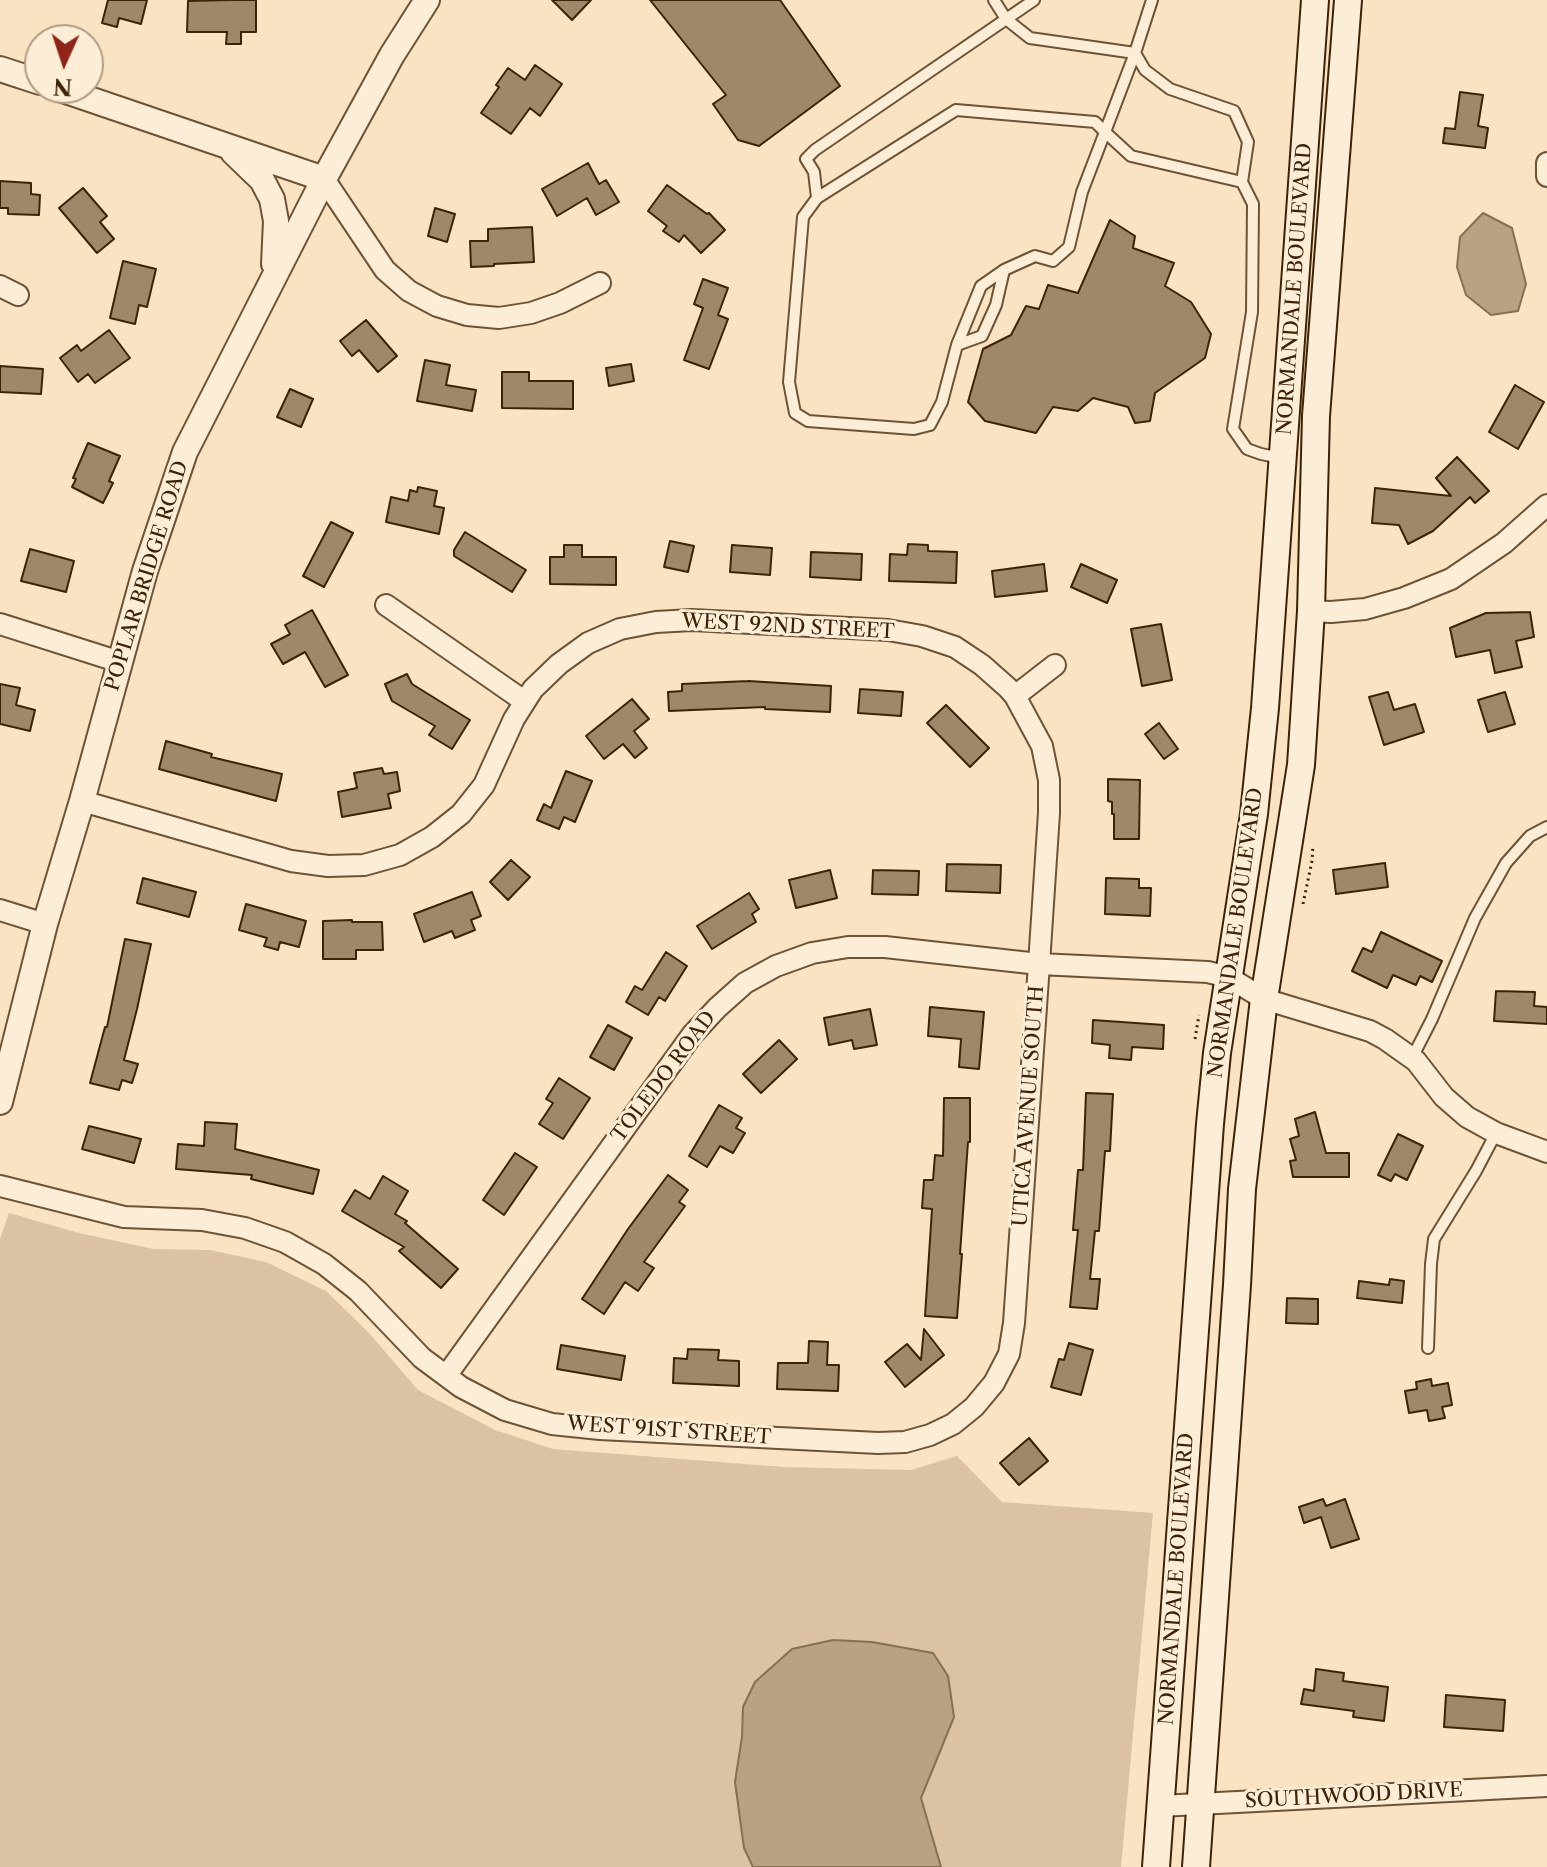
<!DOCTYPE html>
<html>
<head>
<meta charset="utf-8">
<style>
	body { margin:0 }
	#map { position:relative; width:1547px; height:1867px; overflow:hidden; background:#fae3c2; font-family:"Libre Caslon Text",serif }
	canvas { display:block }
	.north { position:absolute; left:24px; top:24px; width:80px; height:80px; box-sizing:border-box; background:#fcedd7; border:2px solid #af9c84; border-radius:50%; rotate:183deg; font-size:22px; font-weight:700; line-height:32px; text-align:center; color:#3c2308 }
	.north::after { content:''; display:block; margin:auto; width:28px; height:36px; background:#8f2418; clip-path:polygon(50% 0,100% 100%,50% 72%,0 100%) }
</style>
</head>
<body>
<div id="map">
<canvas width="1547" height="1867"></canvas>
<div class="north">N</div>
</div>
<script>
const ctx = document.querySelector('canvas').getContext('2d');
ctx.lineJoin = 'round';
function fillPath(path, color) {
  ctx.fillStyle = color;
  ctx.fill(path, 'evenodd');
}
function toPath(rows) {
  const path = new Path2D();
  for (const r of rows) {
    path.moveTo(r[0], r[1]);
    for (let i = 2; i < r.length; i += 2) path.lineTo(r[i], r[i + 1]);
  }
  return path;
}
function strokePath(path, color, width, dash) {
  ctx.strokeStyle = color;
  ctx.lineWidth = width;
  ctx.lineCap = dash ? 'butt' : 'round';
  ctx.setLineDash(dash || []);
  ctx.stroke(path);
}
function write(font, color, halo, rows, align = 'center') {
  ctx.font = font + ' "Libre Caslon Text",serif';
  ctx.lineWidth = 6;
  ctx.setLineDash([]);
  ctx.textBaseline = 'middle';
  ctx.strokeStyle = halo;
  ctx.fillStyle = color;
  for (const [text, x, y, turn = 0] of rows) {
    ctx.save();
    ctx.translate(x, y);
    ctx.rotate((+turn || 0) * Math.PI / 180);
    ctx.textAlign = isNaN(turn) ? turn : align;
    if (halo) ctx.strokeText(text, 0, 0);
    ctx.fillText(text, 0, 0);
    ctx.restore();
  }
}
fillPath(toPath([
	[9,1213,79,1233,153,1249,210,1250,266,1262,326,1291,369,1333,418,1390,495,1430,553,1449,784,1467,911,1470,957,1456,1002,1502,1153,1513,1121,1867,941,1867,921,1797,954,1717,743,1707,744,1848,753,1867,0,1867,0,1239]
]), '#dac2a2');
const water = toPath([
	[1483,213,1512,228,1526,284,1518,311,1491,315,1466,295,1457,267,1460,237,1483,213],
	[833,1640,872,1642,933,1653,948,1676,954,1717,921,1798,941,1867,753,1867,744,1848,735,1782,742,1737,743,1707,755,1682,792,1649,833,1640]
]);
fillPath(water, '#b9a283');
strokePath(water, '#876f52', 2);
const building = toPath([
	[108,0,147,0,141,24,119,18,117,27,102,23,108,0],
	[231,0,256,0,256,32,241,32,241,44,226,44,227,32,187,32,188,1,231,0],
	[552,0,591,0,572,20,552,0],
	[650,0,780,0,840,86,759,146,738,140,713,104,726,95,650,0],
	[535,65,562,84,540,116,530,108,511,134,481,113,499,87,496,85,508,68,525,80,535,65],
	[1460,92,1483,95,1478,126,1488,128,1485,148,1443,143,1445,128,1455,129,1460,92],
	[588,163,599,184,606,180,619,202,596,215,587,198,557,216,542,189,588,163],
	[0,181,31,183,31,194,40,195,39,215,8,214,8,208,0,208,0,181],
	[667,185,707,214,709,213,725,230,701,253,684,235,679,242,663,231,667,226,648,211,667,185],
	[83,188,107,216,100,222,114,239,97,253,59,208,83,188],
	[435,208,455,214,447,242,428,236,435,208],
	[1110,220,1135,236,1133,248,1174,263,1165,286,1191,302,1211,334,1205,358,1155,393,1150,421,1135,423,1128,407,1093,398,1078,411,1053,407,1036,433,985,421,968,402,983,349,1011,335,1026,306,1039,309,1048,285,1078,293,1110,220],
	[532,227,534,262,494,264,494,266,471,267,470,241,488,241,488,229,532,227],
	[123,261,156,269,147,307,139,305,135,324,110,318,123,261],
	[703,279,728,288,718,315,728,319,709,369,684,360,703,308,694,304,703,279],
	[366,320,397,356,378,372,359,350,352,356,340,341,366,320],
	[109,330,130,358,95,383,88,374,78,382,60,358,77,345,81,351,109,330],
	[425,360,450,365,446,385,476,390,472,411,417,401,425,360],
	[631,364,634,381,609,386,606,368,631,364],
	[0,366,43,369,41,394,0,392,0,366],
	[502,372,529,372,529,381,573,381,573,409,502,408,502,372],
	[1515,385,1544,402,1518,449,1489,432,1515,385],
	[290,389,313,399,301,427,277,417,290,389],
	[88,443,120,456,109,481,113,483,103,503,72,487,76,479,73,478,88,443],
	[1457,457,1489,491,1475,503,1470,497,1433,531,1408,544,1399,525,1372,523,1375,488,1451,496,1436,478,1457,457],
	[418,487,437,491,434,506,444,508,439,534,386,522,391,497,408,501,410,490,417,492,418,487],
	[331,522,353,533,324,587,303,576,331,522],
	[465,532,526,570,512,592,454,556,454,550,465,532],
	[670,541,694,546,688,572,664,567,670,541],
	[908,544,928,545,928,551,957,552,956,583,889,581,890,554,907,555,908,544],
	[564,545,582,545,582,557,616,557,616,585,550,584,550,557,564,557,564,545],
	[732,545,772,548,770,575,730,572,732,545],
	[30,549,74,561,66,592,21,581,30,549],
	[811,552,862,554,861,580,810,577,811,552],
	[1044,564,1047,591,995,597,992,571,1044,564],
	[1081,564,1117,580,1107,603,1071,587,1081,564],
	[312,610,348,675,325,687,305,652,283,664,271,644,290,634,285,625,312,610],
	[1530,612,1534,637,1516,641,1522,667,1495,673,1490,650,1456,657,1450,628,1486,613,1530,612],
	[1161,624,1172,680,1142,686,1131,629,1161,624],
	[407,674,412,684,470,720,452,749,429,735,435,726,392,701,385,684,407,674],
	[748,681,831,686,830,712,765,709,765,707,669,711,668,692,682,691,682,684,748,681],
	[0,684,20,688,16,705,35,710,30,731,0,724,0,684],
	[860,689,903,692,901,716,858,713,860,689],
	[1388,692,1394,710,1415,704,1424,732,1384,745,1369,697,1388,692],
	[1505,692,1515,724,1488,732,1478,700,1505,692],
	[632,699,649,719,634,731,647,748,635,758,623,744,604,759,586,736,632,699],
	[946,705,989,748,970,767,927,723,946,705],
	[1159,723,1178,749,1164,759,1145,734,1159,723],
	[166,741,212,754,211,757,282,774,276,801,159,769,166,741],
	[382,768,384,774,397,772,400,791,388,794,391,808,342,817,338,792,357,788,354,773,382,768],
	[566,771,592,781,575,822,564,817,559,829,537,820,544,804,551,808,566,771],
	[1108,779,1140,780,1139,839,1114,839,1114,814,1112,814,1112,802,1108,801,1108,779],
	[511,860,530,877,508,900,490,882,511,860],
	[1385,863,1388,887,1336,894,1333,870,1385,863],
	[947,864,1001,865,1000,893,946,891,947,864],
	[830,870,837,898,796,908,789,880,830,870],
	[873,870,919,871,918,895,872,894,873,870],
	[143,878,196,892,189,917,137,903,143,878],
	[1106,878,1139,879,1139,888,1151,888,1150,916,1105,914,1106,878],
	[472,892,481,916,471,920,475,930,455,938,452,931,424,942,414,914,472,892],
	[749,893,759,909,752,914,756,922,712,949,697,926,749,893],
	[246,904,306,921,299,947,280,942,278,950,264,946,267,938,239,930,246,904],
	[352,920,352,922,382,922,383,950,356,950,356,959,323,959,323,921,352,920],
	[1381,932,1442,961,1432,982,1420,976,1416,985,1393,975,1387,988,1352,971,1363,948,1372,952,1381,932],
	[125,939,151,944,137,1009,124,1060,138,1064,132,1083,122,1080,119,1090,90,1083,105,1027,107,1027,125,939],
	[666,952,687,966,665,1001,659,997,648,1015,626,1002,635,986,642,990,666,952],
	[1496,991,1535,992,1534,1006,1547,1007,1547,1024,1494,1021,1496,991],
	[930,1007,984,1012,979,1069,959,1067,961,1039,928,1036,930,1007],
	[870,1009,877,1045,854,1049,852,1040,829,1045,824,1018,870,1009],
	[1093,1020,1164,1025,1163,1049,1132,1047,1131,1060,1109,1058,1110,1045,1092,1043,1093,1020],
	[608,1025,632,1038,614,1070,590,1057,608,1025],
	[779,1040,797,1059,761,1093,743,1074,779,1040],
	[559,1078,590,1098,563,1139,539,1124,553,1103,546,1099,559,1078],
	[1086,1093,1113,1094,1110,1151,1105,1151,1099,1231,1095,1231,1090,1279,1100,1279,1097,1309,1070,1307,1078,1230,1073,1230,1078,1170,1083,1170,1086,1093],
	[944,1098,970,1098,970,1142,968,1142,960,1254,962,1254,957,1318,925,1316,932,1209,922,1208,924,1180,933,1180,935,1155,943,1156,944,1098],
	[719,1105,742,1118,736,1128,745,1133,733,1153,720,1146,707,1167,689,1156,719,1105],
	[1315,1112,1326,1153,1349,1153,1349,1177,1293,1177,1290,1161,1296,1160,1290,1139,1299,1136,1295,1119,1315,1112],
	[205,1122,237,1124,235,1149,319,1170,313,1194,251,1179,252,1175,176,1169,178,1144,204,1146,205,1122],
	[89,1126,141,1139,134,1163,82,1149,89,1126],
	[1398,1134,1423,1146,1407,1180,1395,1174,1391,1181,1378,1175,1398,1134],
	[515,1153,537,1167,504,1215,483,1200,515,1153],
	[668,1175,688,1190,679,1202,685,1206,644,1262,654,1268,638,1291,625,1282,604,1314,582,1299,628,1229,668,1175],
	[383,1176,408,1191,395,1214,407,1221,405,1223,458,1269,441,1288,399,1251,404,1247,342,1211,355,1190,370,1199,383,1176],
	[1390,1279,1404,1281,1402,1303,1357,1298,1359,1281,1389,1285,1390,1279],
	[1287,1298,1318,1299,1318,1324,1286,1323,1287,1298],
	[924,1329,944,1355,905,1387,885,1362,907,1344,921,1360,924,1329],
	[809,1341,828,1342,827,1365,839,1365,838,1391,777,1389,778,1363,808,1363,809,1341],
	[1069,1343,1093,1350,1081,1395,1051,1387,1059,1359,1064,1360,1069,1343],
	[561,1345,625,1356,621,1380,557,1369,561,1345],
	[688,1349,719,1350,718,1360,739,1361,739,1386,673,1383,674,1358,687,1359,688,1349],
	[1431,1379,1432,1386,1448,1383,1452,1405,1442,1407,1445,1418,1429,1421,1427,1410,1409,1413,1405,1391,1417,1389,1416,1382,1431,1379],
	[1029,1438,1048,1461,1019,1485,1000,1463,1029,1438],
	[1323,1499,1326,1506,1345,1499,1359,1539,1331,1548,1321,1517,1304,1523,1299,1507,1323,1499],
	[1316,1669,1344,1673,1343,1681,1388,1687,1384,1721,1353,1717,1354,1711,1301,1704,1304,1689,1314,1691,1316,1669],
	[1446,1695,1505,1700,1503,1731,1444,1727,1446,1695]
]);
fillPath(building, '#9f8769');
strokePath(building, '#3c2308', 2);
const service = toPath([
	[1034,0,815,150,806,159,814,172,817,198,803,217,789,382,795,413,808,421,914,429,930,425,942,402,957,345,982,336,996,305,1004,270,1035,256,1053,261,1069,247,1082,192,1105,132,1131,156,1242,182],
	[1152,0,1135,53,1145,70,1170,89,1234,111,1248,142,1242,182,1253,204,1252,312,1233,429,1247,449,1261,454,1281,458],
	[817,198,956,110,1095,122,1105,132,1135,53,1030,38,1006,19,994,0],
	[957,345,981,286,1004,270],
	[1412,1058,1432,1019,1475,918,1506,863,1530,836,1547,827],
	[1428,1348,1431,1264,1434,1239,1476,1171,1496,1133]
]);
const minor = toPath([
	[1547,163,1547,176],
	[324,179,385,270,409,291,437,306,467,315,499,318,531,313,560,303,600,283],
	[0,286,18,295],
	[386,605,524,701],
	[1311,611,1331,612,1365,609,1404,598,1451,579,1504,543,1547,505],
	[0,624,120,662],
	[1015,696,1055,665],
	[0,910,45,924],
	[0,1186,124,1217,202,1220,245,1228,285,1242,324,1264,358,1291,422,1358,461,1387,505,1410,552,1424,600,1429,878,1443,905,1442,930,1435,953,1424,974,1407,994,1383,1009,1354,1014,1323,1039,964,1049,813,1049,780,1042,746,1015,696,1008,688,982,665,955,647,922,636,888,630,692,620,656,622,620,629,588,643,559,664,533,689,514,719,484,785,461,814,432,837,400,855,364,865,328,866,291,861,82,801],
	[446,1376,692,1035,717,1008,745,983,776,966,812,953,848,947,885,947,1039,964,1208,972,1228,977,1264,999,1370,1031,1385,1039,1416,1061,1444,1097,1467,1117,1496,1133,1547,1152],
	[1160,1806,1547,1786]
]);
const tertiary = toPath([
	[0,69,40,82],
	[57,88,324,179],
	[233,152,262,180,272,199,276,221,274,264],
	[0,1102,45,924,82,801,145,571,185,452,324,179,392,55,427,0]
]);
const secondary = toPath([
	[1156,1867,1210,1124,1217,1053,1254,814,1265,708,1315,0],
	[1196,1867,1237,1285,1242,1189,1264,999,1301,765,1311,611,1316,416,1348,0]
]);
strokePath(service, '#6c5336', 14);
strokePath(minor, '#6c5336', 24);
strokePath(tertiary, '#6c5336', 28);
strokePath(secondary, '#3c2308', 30);
strokePath(toPath([
	[1303,904,1312,861,1313,845],
	[1195,1039,1199,1015]
]), '#3c2308', 3, [2, 4]);
strokePath(service, '#fcedd7', 10);
strokePath(minor, '#fcedd7', 20);
strokePath(tertiary, '#fcedd7', 24);
strokePath(secondary, '#fcedd7', 26);
write('20px', '#3c2308', '#fcedd7', [
	["NORMANDALE BOULEVARD",1295,289,-86],
	["POPLAR BRIDGE ROAD",147,576,-73],
	["WEST 92ND STREET",788,627,3],
	["NORMANDALE BOULEVARD",1236,933,-82],
	["TOLEDO ROAD",664,1077,-53],
	["UTICA AVENUE SOUTH",1029,1106,-86],
	["WEST 91ST STREET",669,1431,4],
	["NORMANDALE BOULEVARD",1177,1579,-86],
	["SOUTHWOOD DRIVE",1354,1796,-3]
]);
</script>
</body>
</html>
